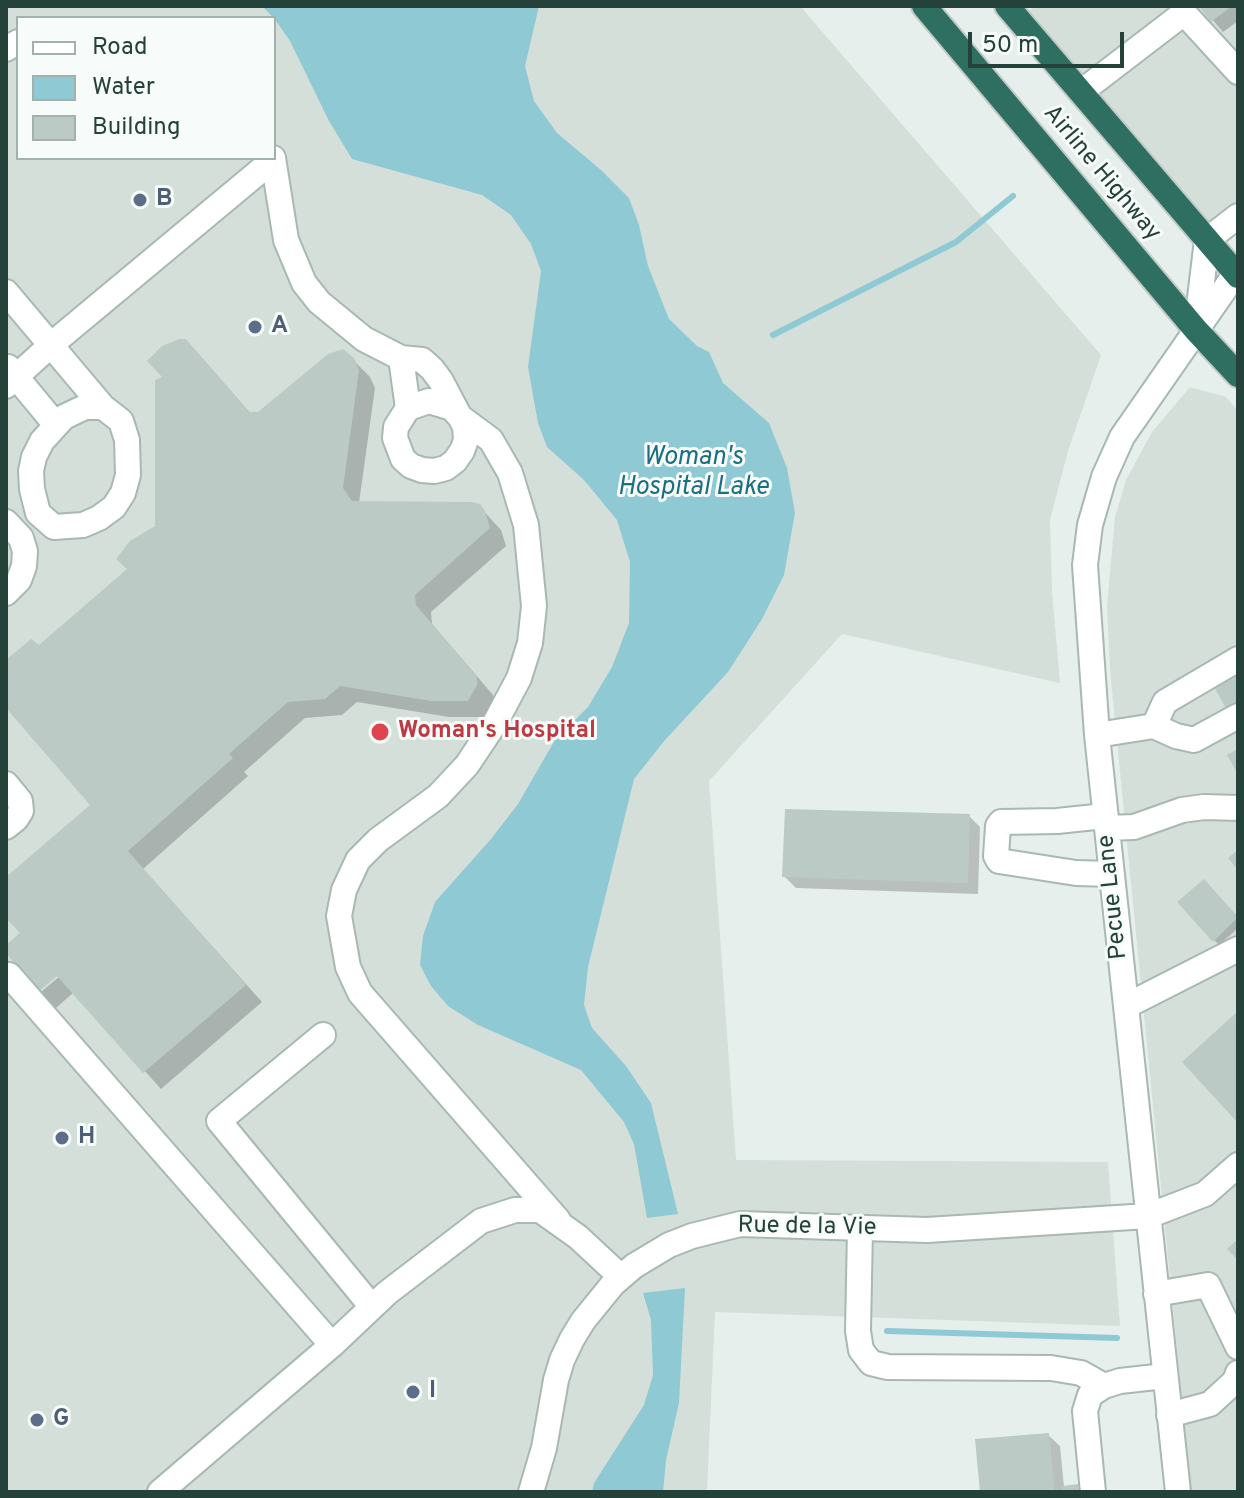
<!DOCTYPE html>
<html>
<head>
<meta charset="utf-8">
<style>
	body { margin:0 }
	#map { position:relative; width:1244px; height:1498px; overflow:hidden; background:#e6efeb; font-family:Overpass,sans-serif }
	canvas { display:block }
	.frame { position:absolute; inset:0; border:8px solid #24423a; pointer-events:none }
	.legend { position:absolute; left:16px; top:16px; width:260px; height:144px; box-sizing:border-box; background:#f7fbf9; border:2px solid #a3b1ad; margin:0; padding:10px 14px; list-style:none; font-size:24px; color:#24423a }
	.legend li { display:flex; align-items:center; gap:16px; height:40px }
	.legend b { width:40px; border:2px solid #a3b1ad }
	.scale { position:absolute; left:968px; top:32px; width:156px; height:36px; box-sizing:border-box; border:4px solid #24423a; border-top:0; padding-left:10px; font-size:24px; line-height:28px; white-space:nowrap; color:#24423a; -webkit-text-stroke:6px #f7fbf9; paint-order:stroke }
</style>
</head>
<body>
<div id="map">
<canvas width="1244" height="1498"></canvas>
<div class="frame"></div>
<ul class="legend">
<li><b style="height:10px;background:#fff"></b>Road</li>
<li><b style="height:22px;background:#8ec9d4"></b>Water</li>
<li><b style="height:22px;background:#bbcac4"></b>Building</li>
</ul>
<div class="scale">50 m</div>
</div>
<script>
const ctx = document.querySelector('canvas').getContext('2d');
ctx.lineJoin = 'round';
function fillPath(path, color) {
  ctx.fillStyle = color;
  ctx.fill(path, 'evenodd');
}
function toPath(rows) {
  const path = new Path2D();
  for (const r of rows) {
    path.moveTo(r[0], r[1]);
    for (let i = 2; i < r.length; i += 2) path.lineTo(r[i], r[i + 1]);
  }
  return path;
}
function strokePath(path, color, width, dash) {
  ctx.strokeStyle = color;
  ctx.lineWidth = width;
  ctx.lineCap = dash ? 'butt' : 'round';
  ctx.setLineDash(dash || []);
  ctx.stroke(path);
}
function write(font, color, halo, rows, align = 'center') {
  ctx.font = font + ' Overpass,sans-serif';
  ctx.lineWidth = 6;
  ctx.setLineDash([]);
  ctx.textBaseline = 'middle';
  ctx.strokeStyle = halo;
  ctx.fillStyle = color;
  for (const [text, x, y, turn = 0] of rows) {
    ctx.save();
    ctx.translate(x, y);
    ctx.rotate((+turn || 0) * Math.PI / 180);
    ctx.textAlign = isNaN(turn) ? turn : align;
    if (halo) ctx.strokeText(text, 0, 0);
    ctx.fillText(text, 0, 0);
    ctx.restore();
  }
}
fillPath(toPath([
	[6,6,800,6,1101,355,1068,451,1050,520,1052,592,1060,683,842,634,709,781,736,1160,1108,1162,1120,1326,715,1312,707,1492,6,1492],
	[18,18,274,18,274,158,18,158],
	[1035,6,1238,6,1238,216,1207,240,1018,19],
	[1190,387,1226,397,1238,411,1238,1492,1191,1492,1110,670,1107,606,1115,517,1126,480,1152,432]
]), '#d4dfda');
fillPath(toPath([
	[262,6,539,6,525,66,534,101,557,133,601,170,629,198,639,225,648,266,669,319,697,346,709,352,723,383,769,423,787,468,795,513,784,575,762,619,728,672,665,740,634,779,588,967,584,1005,592,1028,626,1066,651,1103,678,1214,647,1218,634,1144,624,1122,581,1070,478,1025,448,1006,431,986,420,965,423,936,435,902,491,839,518,804,555,740,588,707,612,667,629,623,630,562,617,520,584,480,547,447,538,423,528,367,541,271,531,244,511,215,482,195,352,159,329,121,290,41,274,18],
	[685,1288,679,1403,666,1460,663,1492,592,1492,594,1483,644,1405,653,1375,651,1320,643,1293]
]), '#8ec9d4');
fillPath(toPath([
	[1201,6,1238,6,1238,21,1223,32],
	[203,359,251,414,259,414,352,359,370,377,375,388,359,503,479,506,501,530,506,546,431,612,432,624,493,695,494,701,485,717,449,717,357,702,342,715,305,718,244,772,248,776,143,869,262,1002,161,1089,74,992,56,1008,41,992,66,971,6,950,23,934,6,915,6,879,93,805,6,705,6,662,39,648,130,569,157,527],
	[969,816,980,827,978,894,796,888,784,876],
	[1203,882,1238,920,1238,928,1219,945,1180,903],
	[1048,1435,1060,1446,1064,1487,1089,1492,982,1492]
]), '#0003');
strokePath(toPath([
	[773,335,956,242,1013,196],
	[887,1331,1117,1338]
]), '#8ec9d4', 6);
fillPath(toPath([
	[1199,6,1232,6,1211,22],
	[179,339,186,339,249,412,258,412,328,354,343,349,354,358,359,370,343,488,352,501,472,502,480,504,485,511,490,528,415,595,416,605,476,676,478,683,468,701,431,701,340,686,325,699,288,702,229,754,233,758,128,851,246,985,143,1073,57,976,38,992,6,953,6,945,20,933,6,918,6,877,90,805,6,708,6,660,31,639,39,645,127,569,116,559,130,541,155,526,155,380,162,377,147,361,162,346],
	[1236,672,1238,677,1238,707,1228,712,1213,685],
	[1238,749,1238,774,1227,755],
	[785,809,970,814,968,883,782,877],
	[1238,850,1238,870,1228,858],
	[1204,879,1238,917,1213,942,1177,902],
	[1238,1011,1238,1123,1182,1062],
	[1238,1239,1238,1260,1227,1249],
	[1049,1433,1055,1492,980,1492,975,1439],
	[1087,1483,1088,1492,1063,1492,1062,1486]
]), '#bbcac4');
const minor = toPath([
	[6,49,18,42],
	[1081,92,1184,13,1238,72],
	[273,158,286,240,304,283,319,302,364,339,401,358,422,360,432,369,441,381,460,417,465,427,466,440,462,451,455,461,446,468,434,471,422,470,411,466,403,459,395,438,396,427,408,408,429,401,452,408,460,417,491,440,510,473,526,525,534,606,530,643,519,678,495,723,467,765,438,796,378,840,358,860,344,890,339,916,348,967,360,993,558,1220],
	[6,292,103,407],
	[1197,323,1207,240,1238,216],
	[401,358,408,408],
	[8,367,56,425],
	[6,386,52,344,273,160],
	[85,407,103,407,121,421,127,440,128,475,123,493,114,507,99,518,83,525,54,527,38,513,32,489,31,471,34,457,42,441,64,417,85,407],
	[6,522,21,538,25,551,24,566,19,580,6,593],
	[1154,726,1165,702,1238,659],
	[1097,735,1154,726,1176,736,1194,740,1238,716],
	[6,784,20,801,21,811,16,819,6,827],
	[1105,816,1057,821,1001,822,998,826,996,856,999,861,1076,873,1112,874],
	[1107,828,1134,827,1182,810,1204,807,1238,808],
	[6,978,9,975,332,1345],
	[1126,1006,1238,949],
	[323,1035,219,1121,372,1307],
	[860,1229,858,1331,861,1350,871,1363,888,1367,1051,1368,1081,1373,1104,1386],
	[1156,1294,1208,1285,1238,1347],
	[1169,1415,1210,1404,1235,1381,1238,1373],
	[160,1492,332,1345,387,1293,481,1221,515,1210,540,1210,578,1237,621,1277],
	[531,1492,544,1448,556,1380,562,1360,572,1339,583,1321,613,1284,634,1266,669,1245,692,1236,740,1224,927,1230,1148,1216,1205,1194,1238,1165],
	[1093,1492,1085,1411,1090,1395,1104,1386,1120,1381,1165,1376],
	[1178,1492,1097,735,1085,565,1090,525,1104,477,1122,437,1238,270]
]);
const highway = toPath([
	[924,6,1196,330,1238,375],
	[1007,6,1238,276]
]);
strokePath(minor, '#a8b8b2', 28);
strokePath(highway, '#c2cac8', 28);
strokePath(minor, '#fff', 24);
strokePath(highway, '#2f6f62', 24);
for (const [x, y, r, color] of [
	[140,200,8,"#5c6f8a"],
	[255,327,8,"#5c6f8a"],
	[380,732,10,"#e0444e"],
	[62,1138,8,"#5c6f8a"],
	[413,1392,8,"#5c6f8a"],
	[37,1420,8,"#5c6f8a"]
]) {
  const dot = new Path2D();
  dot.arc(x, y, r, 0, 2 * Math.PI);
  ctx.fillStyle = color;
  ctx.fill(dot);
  strokePath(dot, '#f7fbf9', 3);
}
write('24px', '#24423a', '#f7fbf9', [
	["Airline Highway",1101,174,50],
	["Pecue Lane",1114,897,-96],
	["Rue de la Vie",807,1228,1]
]);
write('bold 24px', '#4e5e75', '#f7fbf9', [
	["B",156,200],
	["A",271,327],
	["H",78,1138],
	["I",429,1392],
	["G",53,1420]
], 'left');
write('bold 24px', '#be3a42', '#f7fbf9', [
	["Woman's Hospital",398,732]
], 'left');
write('italic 26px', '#1c6f80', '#f7fbf9', [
	["Woman's",693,459],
	["Hospital Lake",693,489]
]);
</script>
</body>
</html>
